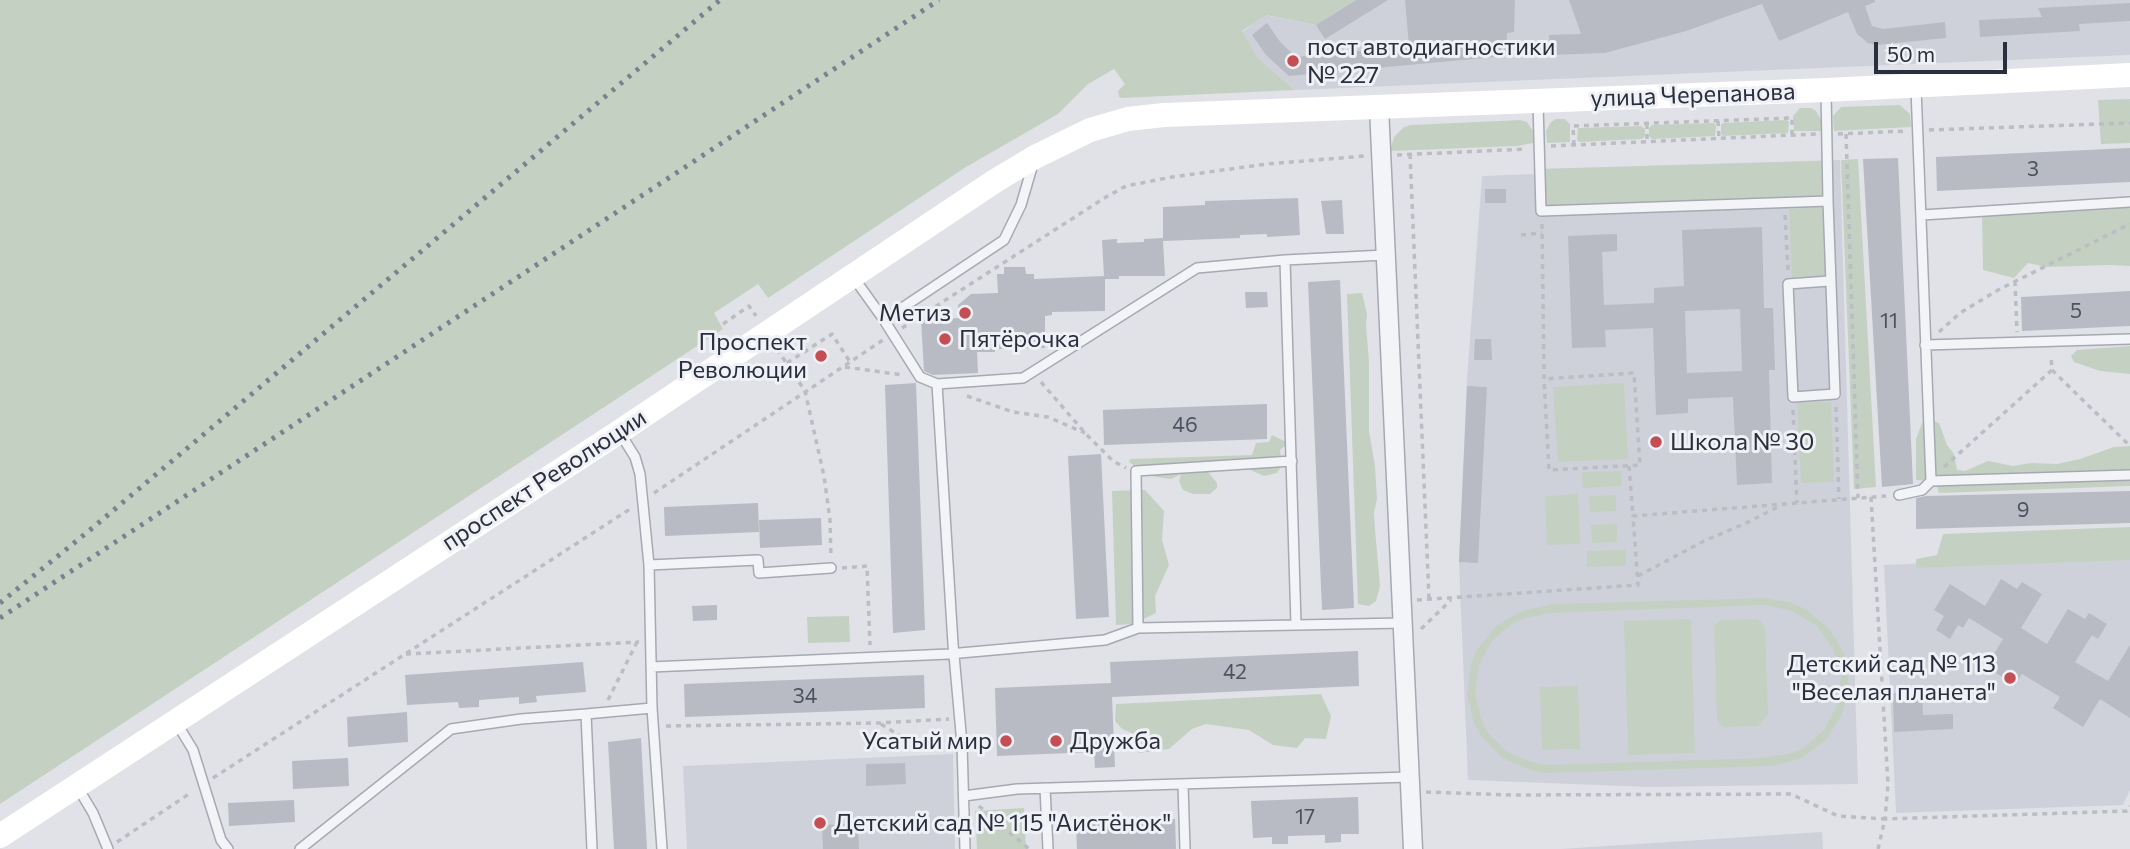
<!DOCTYPE html>
<html>
<head>
<meta charset="utf-8">
<style>
	body { margin:0 }
	#map { position:relative; width:2130px; height:849px; overflow:hidden; background:#e0e2e8; font-family:Commissioner,sans-serif }
	canvas { display:block }
	.scale { position:absolute; left:1874px; top:42px; width:133px; height:32px; box-sizing:border-box; border:4px solid #2a2f3e; border-top:0; padding-left:9px; font-size:21px; line-height:24px; white-space:nowrap; color:#2a2f3e; -webkit-text-stroke:5px #f0f1f6; paint-order:stroke }
</style>
</head>
<body>
<div id="map">
<canvas width="2130" height="849"></canvas>
<div class="scale">50 m</div>
</div>
<script>
const ctx = document.querySelector('canvas').getContext('2d');
ctx.lineJoin = 'round';
function fillPath(path, color) {
  ctx.fillStyle = color;
  ctx.fill(path, 'evenodd');
}
function toPath(rows) {
  const path = new Path2D();
  for (const r of rows) {
    path.moveTo(r[0], r[1]);
    for (let i = 2; i < r.length; i += 2) path.lineTo(r[i], r[i + 1]);
  }
  return path;
}
function strokePath(path, color, width, dash) {
  ctx.strokeStyle = color;
  ctx.lineWidth = width;
  ctx.lineCap = dash ? 'butt' : 'round';
  ctx.setLineDash(dash || []);
  ctx.stroke(path);
}
function write(font, color, halo, rows, align = 'center') {
  ctx.font = font + ' Commissioner,sans-serif';
  ctx.lineWidth = 6;
  ctx.setLineDash([]);
  ctx.textBaseline = 'middle';
  ctx.strokeStyle = halo;
  ctx.fillStyle = color;
  for (const [text, x, y, turn = 0] of rows) {
    ctx.save();
    ctx.translate(x, y);
    ctx.rotate((+turn || 0) * Math.PI / 180);
    ctx.textAlign = isNaN(turn) ? turn : align;
    if (halo) ctx.strokeText(text, 0, 0);
    ctx.fillText(text, 0, 0);
    ctx.restore();
  }
}
fillPath(toPath([
	[1356,0,2130,0,2130,55,1295,90,1258,58,1242,32,1265,15,1316,25],
	[1840,160,1858,784,1649,787,1468,780,1459,562,1467,380,1482,176,1535,174,1535,169],
	[2130,554,2130,790,2123,805,1896,813,1884,565],
	[953,754,955,849,687,849,683,766],
	[1822,832,1823,849,1561,849]
]), '#cfd1da');
fillPath(toPath([
	[0,0,1356,0,1316,25,1266,15,1242,31,1258,58,1295,90,1122,98,1119,97,1118,91,1125,84,1114,69,1088,84,1058,114,966,167,768,298,758,284,714,313,723,329,0,804],
	[2130,99,2130,143,2101,144,2098,100],
	[1900,105,1910,114,1911,127,1834,131,1833,116,1841,107],
	[1800,108,1811,108,1816,111,1821,120,1821,131,1794,131,1793,116],
	[1556,119,1565,119,1570,124,1570,142,1547,143,1546,131,1551,122],
	[1520,120,1527,122,1533,131,1533,143,1517,146,1390,151,1394,137,1404,127,1411,125],
	[1787,120,1789,122,1788,133,1723,136,1721,134,1721,125,1723,123],
	[1714,123,1716,126,1715,136,1652,139,1649,136,1649,128,1652,125],
	[1641,126,1645,129,1645,136,1642,139,1579,142,1577,140,1578,128],
	[1858,159,1876,487,1854,489,1841,160],
	[1821,161,1822,197,1545,208,1544,169],
	[2130,206,2130,266,2110,265,2046,267,2028,263,2014,278,1983,270,1982,216],
	[1822,207,1825,277,1792,279,1789,209],
	[1362,293,1367,314,1366,325,1369,361,1369,431,1375,466,1377,499,1374,513,1375,529,1380,586,1376,601,1369,606,1358,604,1347,294],
	[2130,346,2130,374,2100,371,2074,362,2071,356,2077,350],
	[1624,383,1628,459,1558,462,1553,387],
	[1831,402,1834,482,1801,483,1797,403],
	[1924,418,1939,423,1947,445,1954,454,1957,470,1965,471,1988,461,2013,466,2031,463,2057,464,2080,459,2114,447,2130,446,2130,486,1939,493,1937,486,1927,481,1916,480,1916,439],
	[1272,435,1288,443,1280,450,1282,465,1277,473,1264,476,1246,468,1227,469,1211,461,1207,471,1217,483,1217,488,1210,494,1193,494,1183,490,1179,481,1181,474,1171,479,1150,476,1129,462,1130,459,1252,455,1256,443,1269,442],
	[1621,471,1622,486,1583,488,1582,472],
	[1145,490,1164,511,1162,540,1169,565,1155,596,1156,613,1133,624,1116,625,1112,491],
	[1578,494,1580,544,1547,545,1545,496],
	[1616,495,1616,511,1590,512,1589,496],
	[1617,524,1617,542,1592,543,1591,525],
	[2130,527,2130,560,1916,568,1916,559,1937,555,1943,534],
	[1626,550,1626,566,1587,567,1587,551],
	[1764,598,1793,603,1807,610,1830,629,1845,656,1849,686,1842,715,1826,740,1802,758,1773,766,1545,773,1530,770,1502,758,1481,736,1474,723,1467,694,1471,664,1477,650,1496,626,1522,611,1552,604],
	[1765,605,1792,611,1817,626,1833,649,1841,677,1837,705,1824,730,1802,749,1789,754,1760,758,1547,765,1531,762,1506,751,1487,731,1481,719,1475,692,1479,665,1492,641,1512,624,1525,618,1551,613],
	[849,616,850,642,808,643,807,617],
	[1691,619,1695,753,1628,755,1624,621],
	[1758,619,1765,627,1768,714,1758,726,1722,727,1717,719,1714,626,1720,620],
	[1578,686,1580,749,1542,750,1540,687],
	[1321,694,1331,716,1326,739,1305,738,1297,748,1273,745,1249,730,1206,724,1192,729,1169,749,1139,753,1134,734,1122,729,1115,721,1116,704],
	[1024,808,1026,849,977,849,975,811]
]), '#c4d1c2');
fillPath(toPath([
	[1356,0,1388,0,1325,39,1316,25],
	[1405,0,1515,0,1514,32,1507,33,1506,56,1289,76,1266,55,1252,35,1267,23,1281,43,1296,57,1409,46],
	[1569,0,1875,0,1875,2,1865,6,1872,26,1883,29,1945,22,1946,38,1877,45,1868,43,1857,34,1848,12,1779,41,1762,4,1686,31,1605,53,1550,55,1549,35,1581,34],
	[2130,3,2130,21,2079,24,2080,31,1980,37,1979,20,2042,17,2038,8],
	[2130,148,2130,182,1937,191,1936,157],
	[1898,158,1913,484,1882,487,1863,159],
	[1485,189,1506,189,1506,203,1485,203],
	[1298,198,1300,235,1267,237,1267,234,1240,235,1240,238,1163,241,1165,276,1119,276,1119,279,1105,279,1105,311,1052,312,1052,315,1045,316,1045,348,995,349,995,352,977,352,978,373,933,375,924,371,921,320,959,318,958,305,971,294,998,293,997,274,1004,274,1004,267,1025,267,1026,274,1034,274,1034,279,1104,276,1102,240,1117,239,1117,243,1144,242,1144,239,1163,238,1163,207,1205,205,1205,201],
	[1342,200,1344,234,1326,234,1321,201],
	[1762,227,1764,308,1773,308,1775,370,1769,370,1772,483,1737,485,1733,397,1688,399,1688,413,1656,415,1653,328,1605,330,1606,347,1572,348,1568,236,1617,234,1617,251,1602,252,1604,305,1654,303,1654,288,1684,286,1682,230],
	[1740,309,1742,371,1687,373,1685,311],
	[1340,280,1354,608,1322,610,1308,282],
	[2130,291,2130,326,2022,331,2021,297],
	[1245,292,1267,292,1268,307,1246,308],
	[1475,339,1491,339,1492,360,1474,360],
	[916,383,925,630,893,633,885,385],
	[1467,386,1487,387,1478,563,1459,562],
	[1267,404,1267,439,1104,445,1103,410],
	[1101,454,1109,617,1076,619,1068,456],
	[2130,491,2130,523,1916,529,1916,498,1926,496],
	[758,503,759,532,665,536,664,507],
	[821,518,822,545,760,548,759,520],
	[2001,579,2017,589,2022,582,2042,594,2021,628,2047,644,2068,609,2085,619,2089,613,2107,624,2098,639,2092,635,2075,662,2108,681,2130,645,2130,718,2100,699,2083,727,2053,708,2060,697,2022,674,2015,685,1986,667,2003,639,1969,618,1963,628,1958,625,1950,639,1936,630,1944,616,1934,610,1950,584,1985,606],
	[717,605,717,620,693,621,692,606],
	[1358,651,1359,686,1112,697,1115,767,1095,768,1094,752,997,756,995,688,1111,683,1110,662],
	[583,662,586,692,536,696,537,702,519,704,519,697,479,700,479,707,459,708,458,702,407,705,405,675],
	[924,675,925,708,685,717,684,684],
	[1922,692,1923,715,1953,714,1953,729,1894,732,1893,693],
	[407,712,408,742,348,747,347,717],
	[641,738,647,849,614,849,608,742],
	[348,758,349,786,293,789,292,761],
	[905,763,906,784,866,786,866,764],
	[1358,797,1359,834,1341,834,1341,842,1325,843,1325,835,1288,836,1288,844,1272,844,1272,837,1253,838,1251,801],
	[294,800,295,822,229,826,228,803],
	[1175,819,1176,849,1077,849,1076,825],
	[858,824,859,849,823,849,822,825]
]), '#b8bbc4');
const lane = toPath([
	[1916,88,1931,481,2130,475],
	[1538,103,1541,211,1828,201,1826,92],
	[1828,201,1835,394,1793,397,1788,284,1829,281],
	[1922,215,2130,202],
	[854,278,884,320,920,377,937,384,953,644,962,744,965,849],
	[884,320,1004,240,1021,205,1033,164],
	[1925,345,2130,339],
	[937,384,1023,378,1197,268,1285,260],
	[620,433,635,457,640,474,649,565,652,708,662,849],
	[1899,495,1922,490,1931,481],
	[649,565,758,560,759,573,831,568],
	[1296,624,1285,260,1385,255],
	[1138,628,1136,471,1292,461],
	[651,667,949,654,1105,640,1138,628,1403,623],
	[176,722,193,750,221,840,228,849],
	[1183,784,1185,849],
	[78,788,93,813,108,849],
	[1045,788,1048,849],
	[964,796,1017,789,1409,777],
	[300,849,451,729,521,719,586,714],
	[592,849,586,714,652,708]
]);
const street = toPath([
	[1379,107,1413,849]
]);
strokePath(lane, '#a6a9b2', 12);
strokePath(street, '#a6a9b2', 21);
strokePath(toPath([
	[1718,121,1719,139],
	[1647,124,1647,142],
	[1929,130,2130,123],
	[1838,134,1907,131],
	[1846,134,1858,498],
	[1574,145,1573,126,1792,118,1792,136],
	[1551,146,1816,134],
	[1410,154,1429,599],
	[1397,155,1526,149],
	[1785,215,1788,271],
	[1542,224,1544,372,1544,379,1549,470,1640,465,1634,373,1544,379],
	[1521,235,1542,233],
	[2015,281,2017,332],
	[723,324,749,306,756,316],
	[902,328,1106,197,1126,186,1172,177,1267,164,1365,156],
	[1939,332,1960,313,1998,290,2130,224],
	[777,349,805,391,824,476,830,520,831,558],
	[787,363,832,334,850,362],
	[845,367,903,375],
	[2052,370,2130,446],
	[1041,382,1085,433,1113,461,1126,468],
	[967,396,1013,412,1048,417,1085,433],
	[1836,407,1839,499],
	[1793,410,1797,503],
	[1629,466,1633,516],
	[1944,467,2052,370,2051,355],
	[654,493,883,340],
	[1871,497,1888,784,1885,819,2127,811,2130,806],
	[842,568,867,566,870,645],
	[1638,576,1704,541,1744,524,1780,506],
	[1417,600,1638,585,1633,516,1886,496],
	[1421,629,1451,600],
	[406,654,639,642],
	[608,700,637,642],
	[881,724,905,739,949,745],
	[666,726,879,723,949,719],
	[213,778,630,509],
	[1426,792,1511,795,1791,794,1838,816,1885,819,1878,849],
	[979,806,1029,849],
	[117,842,192,792]
]), '#bbbdc3', 3.5, [5, 5]);
strokePath(lane, '#f3f4f7', 9);
strokePath(street, '#f3f4f7', 18);
strokePath(toPath([
	[0,836,619,432,995,181,1035,157,1090,130,1128,119,1164,115,1826,90,2130,75]
]), '#fff', 24);
strokePath(toPath([
	[0,603,90,530,720,0],
	[0,618,939,0]
]), '#7b8190', 5, [3.5, 7]);
for (const [x, y, r, color] of [
	[1293,61,7,"#c44e52"],
	[965,313,7,"#c44e52"],
	[945,339,7,"#c44e52"],
	[821,356,7,"#c44e52"],
	[1656,442,7,"#c44e52"],
	[2010,678,7,"#c44e52"],
	[1006,741,7,"#c44e52"],
	[1056,741,7,"#c44e52"],
	[820,823,7,"#c44e52"]
]) {
  const dot = new Path2D();
  dot.arc(x, y, r, 0, 2 * Math.PI);
  ctx.fillStyle = color;
  ctx.fill(dot);
  strokePath(dot, '#f0f1f6', 2.5);
}
write('21px', '#4e5260', null, [
	["3",2033,169],
	["5",2076,311],
	["11",1889,321],
	["46",1185,425],
	["9",2023,510],
	["42",1235,672],
	["34",805,696],
	["17",1305,817]
]);
write('24px', '#2a2f3e', '#f0f1f6', [
	["пост автодиагностики",1307,47],
	["№ 227",1307,75],
	["Метиз",951,313,"right"],
	["Пятёрочка",959,339],
	["Проспект",807,342,"right"],
	["Революции",807,370,"right"],
	["Школа № 30",1670,442],
	["Детский сад № 113",1996,664,"right"],
	["\"Веселая планета\"",1996,692,"right"],
	["Усатый мир",992,741,"right"],
	["Дружба",1070,741],
	["Детский сад № 115 \"Аистёнок\"",834,823]
], 'left');
write('24px', '#2a2f3e', '#f0f1f6', [
	["улица Черепанова",1693,95,-2],
	["проспект Революции",544,480,-33]
]);
</script>
</body>
</html>
